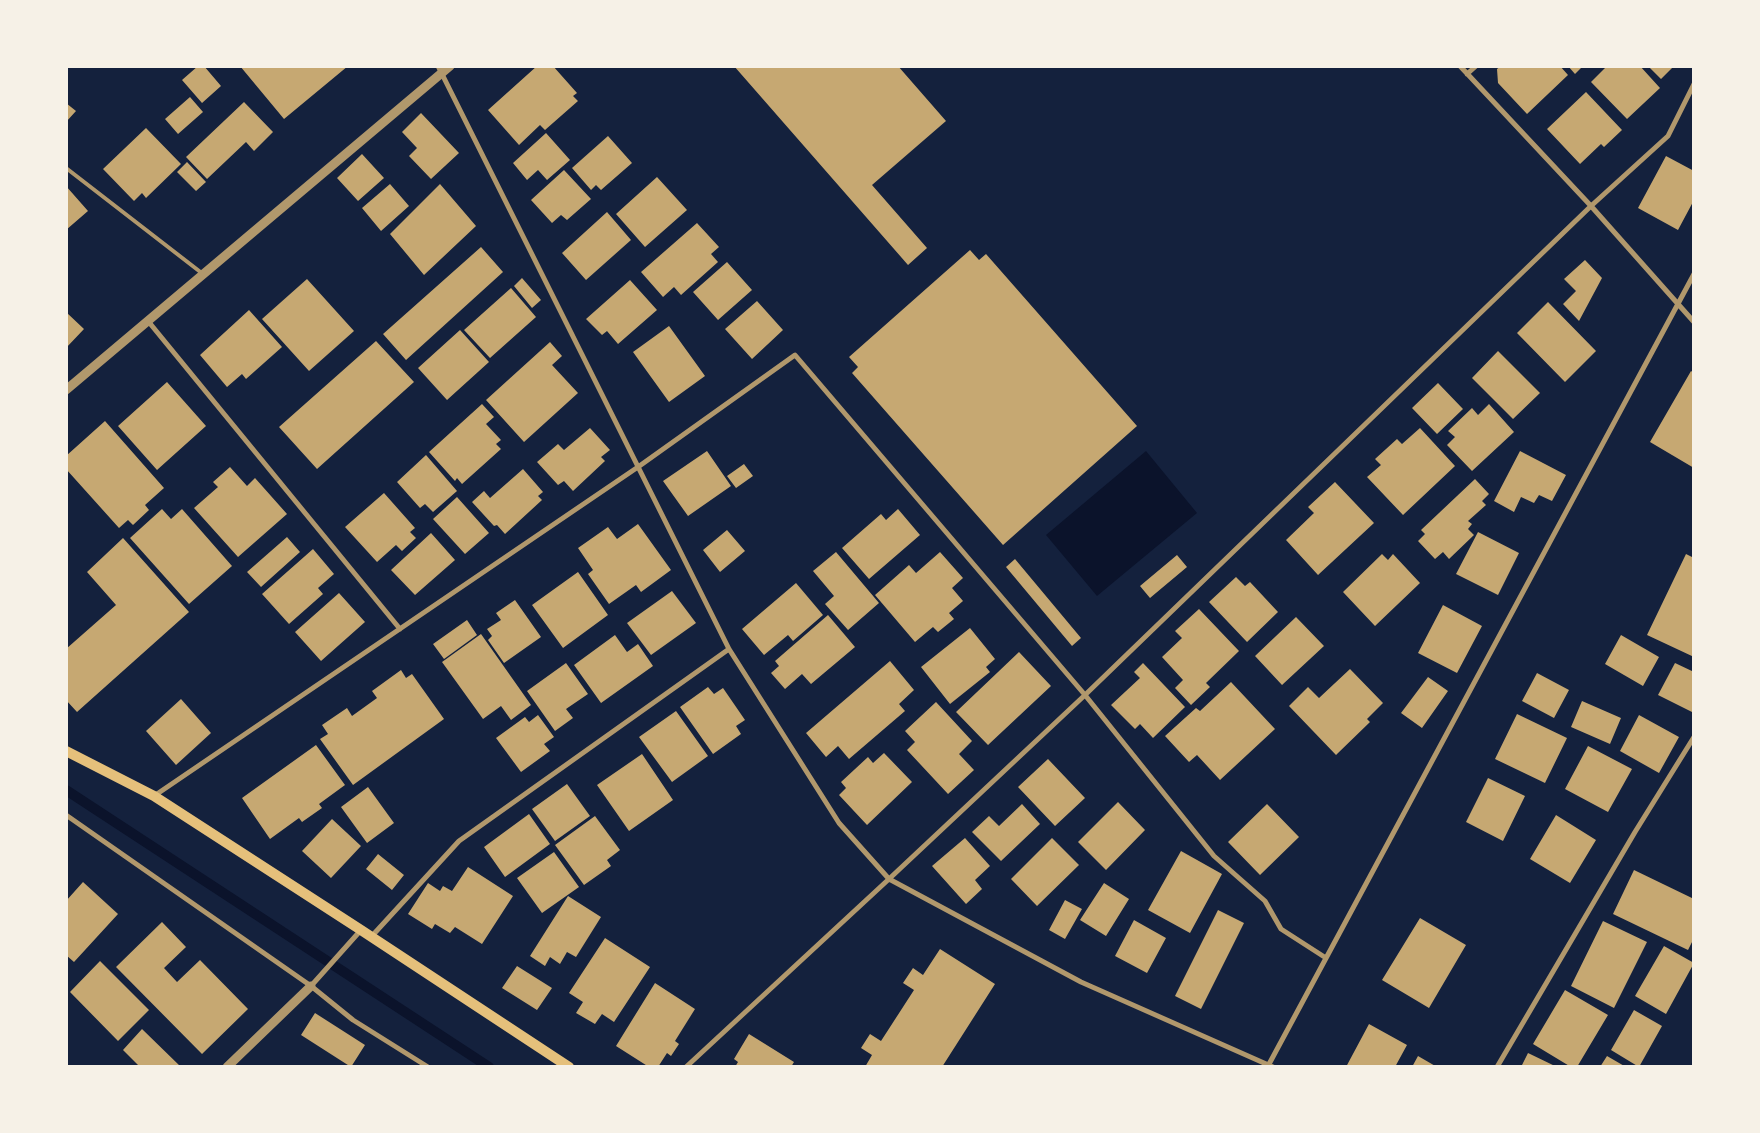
<!DOCTYPE html>
<html>
<head>
<meta charset="utf-8">
<style>
	body { margin:0 }
	#map { position:relative; width:1760px; height:1133px; overflow:hidden; background:#14213d; font-family:"Alegreya Sans",sans-serif }
	canvas { display:block }
	.frame { position:absolute; inset:0; border:68px solid #f6f1e7; pointer-events:none }
</style>
</head>
<body>
<div id="map">
<canvas width="1760" height="1133"></canvas>
<div class="frame"></div>
</div>
<script>
const ctx = document.querySelector('canvas').getContext('2d');
ctx.lineJoin = 'round';
function fillPath(path, color) {
  ctx.fillStyle = color;
  ctx.fill(path, 'evenodd');
}
function toPath(rows) {
  const path = new Path2D();
  for (const r of rows) {
    path.moveTo(r[0], r[1]);
    for (let i = 2; i < r.length; i += 2) path.lineTo(r[i], r[i + 1]);
  }
  return path;
}
function strokePath(path, color, width, dash) {
  ctx.strokeStyle = color;
  ctx.lineWidth = width;
  ctx.lineCap = dash ? 'butt' : 'round';
  ctx.setLineDash(dash || []);
  ctx.stroke(path);
}
fillPath(toPath([
	[1146,451,1197,513,1097,596,1046,535]
]), '#0b132b');
strokePath(toPath([
	[66,790,489,1067]
]), '#0b132b', 10);
fillPath(toPath([
	[198,66,204,66,221,86,202,103,182,80],
	[240,66,348,66,284,119],
	[537,66,553,66,577,93,573,96,578,101,545,130,540,125,519,145,488,110],
	[734,66,898,66,946,121,872,185,927,248,908,265],
	[1501,66,1560,66,1568,75,1527,114,1498,83,1497,69],
	[1568,66,1583,66,1575,74],
	[1607,66,1640,66,1660,88,1627,119,1591,82],
	[1648,66,1674,66,1661,79],
	[1586,92,1622,130,1604,147,1601,144,1580,164,1547,129],
	[190,97,203,112,178,134,165,119],
	[244,102,273,132,254,151,246,142,207,179,186,157],
	[66,103,76,111,66,122],
	[421,113,459,153,431,179,409,156,417,148,402,132],
	[146,128,181,164,146,198,142,193,134,201,103,169],
	[546,133,570,160,547,180,538,170,527,180,513,163],
	[608,136,632,163,601,190,596,185,591,190,572,168],
	[362,154,384,178,358,201,337,178],
	[1666,156,1694,171,1694,200,1678,230,1638,208],
	[187,162,206,182,196,191,177,172],
	[564,170,591,199,567,220,561,215,552,223,531,200],
	[657,177,687,210,645,247,616,214],
	[390,184,409,206,381,231,362,208],
	[440,184,476,226,424,275,390,234],
	[66,186,88,211,66,230],
	[607,212,631,240,586,280,562,253],
	[697,223,719,247,711,254,718,262,681,295,674,287,663,297,641,272],
	[481,247,503,272,406,360,383,334],
	[970,250,979,260,986,254,1137,426,1003,545,852,373,858,367,849,357],
	[1585,260,1602,278,1579,321,1563,304,1576,291,1564,279],
	[727,262,752,290,718,320,693,292],
	[522,278,541,300,532,308,514,286],
	[307,279,354,331,309,371,262,319],
	[630,280,657,310,618,344,607,331,602,335,586,319],
	[511,288,536,317,490,358,464,330],
	[757,301,783,330,752,359,725,329],
	[1548,302,1596,351,1565,382,1517,333],
	[249,310,282,347,246,379,242,374,227,387,200,355],
	[66,312,84,329,66,348],
	[669,326,705,376,669,402,633,352],
	[460,330,489,362,447,400,418,368],
	[376,341,414,382,317,469,279,427],
	[550,342,562,356,552,365,578,393,524,442,486,400],
	[1498,351,1540,393,1513,419,1472,378],
	[1691,371,1694,373,1694,468,1650,442],
	[167,382,206,426,157,470,118,426],
	[1438,383,1463,409,1437,434,1412,408],
	[482,404,494,417,486,424,501,440,496,444,501,449,462,484,457,478,455,481,429,452],
	[1489,404,1514,432,1472,471,1447,445,1455,437,1448,431,1472,408,1478,415],
	[105,421,164,488,145,505,149,510,133,525,128,520,119,528,66,469,66,456],
	[590,428,610,450,601,457,605,461,573,491,564,481,558,485,537,462,558,444,564,450],
	[1420,428,1455,466,1403,515,1367,477,1381,465,1375,459,1397,439,1402,444],
	[707,451,731,486,688,516,663,481],
	[1520,451,1566,475,1552,501,1539,495,1534,503,1521,497,1514,512,1494,501],
	[426,455,457,491,433,512,425,504,420,508,397,482],
	[744,464,753,476,736,488,727,476],
	[230,467,247,486,255,478,287,514,238,557,194,508,218,487,213,482],
	[523,469,543,492,538,496,542,500,505,534,497,525,494,526,472,502,484,491,490,498],
	[1475,479,1489,494,1482,501,1486,505,1468,521,1472,524,1468,529,1474,535,1449,559,1443,552,1435,559,1418,541,1425,534,1421,530],
	[1335,482,1374,523,1318,575,1286,540,1314,513,1308,507],
	[384,493,415,528,410,532,416,538,402,551,396,545,377,562,345,527],
	[457,497,489,533,465,554,433,519],
	[162,509,171,519,182,509,232,566,189,604,130,538],
	[898,509,920,535,869,579,842,548,881,514,886,520],
	[638,524,671,570,641,592,636,585,609,604,588,574,593,570,578,548,608,527,617,539],
	[727,530,745,551,720,572,703,550],
	[1478,532,1519,553,1498,595,1456,574],
	[431,533,455,560,415,595,391,570],
	[287,537,300,552,261,587,247,572],
	[123,538,189,612,77,712,66,700,66,649,116,605,87,572],
	[313,549,334,574,318,588,323,594,289,624,262,594],
	[836,552,879,603,848,630,825,604,834,596,813,571],
	[940,552,963,578,952,588,963,601,949,613,954,619,938,632,933,627,915,642,875,595,909,565,916,573],
	[1382,554,1388,560,1393,554,1420,583,1375,626,1343,592],
	[1686,554,1694,558,1694,657,1647,635],
	[1177,555,1187,567,1150,598,1140,586],
	[1015,559,1081,638,1072,646,1006,567],
	[578,572,608,615,563,648,532,605],
	[1236,577,1245,586,1250,582,1278,612,1247,642,1209,602],
	[796,583,823,615,793,641,788,635,764,655,742,629],
	[672,591,696,623,651,655,627,623],
	[339,593,365,622,321,661,295,632],
	[515,600,541,637,504,663,488,640,492,636,487,629,501,620,496,613],
	[1443,605,1482,626,1457,673,1418,653],
	[1199,609,1239,651,1206,683,1210,687,1191,705,1175,688,1183,680,1162,657,1182,638,1175,631],
	[828,615,855,647,811,684,802,674,785,689,771,673,779,666,775,661],
	[1296,617,1324,646,1282,685,1255,656],
	[467,620,477,635,444,659,433,644],
	[970,628,995,659,986,667,990,672,950,704,921,667],
	[481,634,531,705,511,720,501,706,483,719,442,662],
	[615,635,627,652,638,644,653,666,601,703,574,665],
	[1621,635,1659,657,1643,686,1605,664],
	[1019,652,1051,686,988,745,956,712],
	[890,661,914,690,899,704,905,711,849,759,838,746,826,757,806,733],
	[566,663,588,694,566,709,573,718,555,731,527,691],
	[1143,663,1185,707,1153,738,1140,724,1135,729,1111,705,1140,678,1134,672],
	[1675,663,1694,672,1694,709,1692,712,1658,695],
	[1350,669,1383,703,1367,719,1370,722,1336,755,1289,706,1308,687,1319,698],
	[401,670,406,678,412,674,444,719,353,785,320,739,328,734,322,725,347,708,352,716,377,698,372,691],
	[1537,673,1569,690,1554,718,1522,701],
	[1428,677,1448,691,1422,728,1401,713],
	[1231,682,1275,729,1220,780,1197,755,1189,762,1165,736,1196,708,1200,711],
	[708,687,714,694,723,688,745,720,736,726,741,734,713,754,680,707],
	[181,699,211,733,176,765,146,731],
	[1582,701,1621,718,1610,744,1571,727],
	[936,702,972,741,959,754,974,770,948,794,907,750,915,742,905,731],
	[676,711,708,756,672,782,639,737],
	[1517,714,1567,738,1545,783,1495,759],
	[538,715,554,737,544,744,550,751,521,772,496,738,525,717,529,722],
	[1639,715,1679,737,1659,773,1620,751],
	[316,745,345,785,319,804,322,808,302,822,299,818,270,839,242,798],
	[1588,746,1632,769,1608,812,1565,789],
	[884,753,912,782,867,825,839,795,846,788,841,782,868,757,873,763],
	[642,754,673,800,629,831,597,785],
	[1048,759,1085,798,1055,826,1018,787],
	[1488,778,1525,796,1503,841,1466,822],
	[567,784,590,816,555,841,532,809],
	[368,787,394,823,367,843,341,807],
	[1118,802,1145,830,1106,870,1078,842],
	[1022,804,1040,824,1001,861,972,832,989,816,999,826],
	[1267,804,1299,837,1260,875,1228,842],
	[529,814,550,844,505,877,484,847],
	[1556,815,1596,840,1570,883,1530,859],
	[595,816,620,850,607,860,611,866,584,885,555,845],
	[332,819,361,846,331,878,302,851],
	[965,838,990,866,975,880,982,889,966,904,932,866],
	[1052,838,1079,865,1037,906,1011,879],
	[1181,851,1222,874,1190,933,1148,910],
	[554,852,579,887,542,913,517,878],
	[378,854,404,875,392,890,366,869],
	[468,867,513,896,482,944,455,927,450,933,435,924,432,929,408,914,428,883,440,891,443,886,452,891],
	[1634,870,1694,899,1694,938,1688,950,1613,914],
	[83,882,118,914,74,962,66,955,66,901],
	[1104,883,1129,899,1106,936,1080,920],
	[568,896,601,917,576,957,567,952,560,964,550,957,545,966,530,956],
	[1065,900,1082,909,1065,939,1049,930],
	[1218,910,1244,923,1201,1009,1175,996],
	[1420,918,1466,945,1429,1008,1382,980],
	[1134,920,1166,938,1147,973,1115,956],
	[1603,921,1647,942,1614,1008,1571,986],
	[162,922,186,947,164,968,177,982,200,960,248,1009,202,1054,116,967],
	[605,938,650,967,614,1022,602,1014,595,1024,576,1013,583,1002,569,993],
	[1664,946,1694,963,1666,1014,1635,996],
	[940,949,995,984,942,1067,865,1067,872,1055,861,1048,870,1034,881,1041,914,990,903,983,913,968,923,975],
	[100,961,149,1010,118,1041,70,992],
	[517,966,552,988,537,1010,502,988],
	[655,983,695,1009,675,1041,679,1044,671,1056,667,1053,658,1067,649,1067,616,1046],
	[1565,990,1608,1015,1577,1067,1571,1067,1533,1044],
	[1634,1010,1662,1026,1639,1067,1611,1050],
	[315,1013,365,1045,351,1067,301,1035],
	[1369,1024,1407,1045,1395,1067,1346,1067],
	[142,1029,181,1067,140,1067,123,1050],
	[749,1034,794,1062,791,1067,735,1067,738,1062,734,1059],
	[1528,1053,1557,1067,1521,1067],
	[1418,1056,1437,1067,1412,1067],
	[1607,1056,1626,1067,1600,1067]
]), '#c6a872');
strokePath(toPath([
	[66,168,203,274]
]), '#b1986c', 4);
strokePath(toPath([
	[438,66,729,649,839,823,889,879,1081,982,1273,1067],
	[1460,66,1591,206,1694,322],
	[1467,74,1476,66],
	[148,321,400,629],
	[154,796,638,467,795,355,1085,695,1214,856,1265,901,1281,929,1326,958],
	[66,815,311,986,353,1020,428,1067],
	[371,937,459,841,729,649],
	[311,986,361,930],
	[1268,1066,1694,274],
	[686,1067,889,879,1085,695,1591,206,1668,136,1694,84],
	[1497,1067,1635,832,1694,737]
]), '#b1986c', 5);
strokePath(toPath([
	[66,390,450,66],
	[227,1067,311,986]
]), '#b1986c', 9);
strokePath(toPath([
	[66,751,154,796,361,930,569,1067]
]), '#e5c07b', 10);
</script>
</body>
</html>
